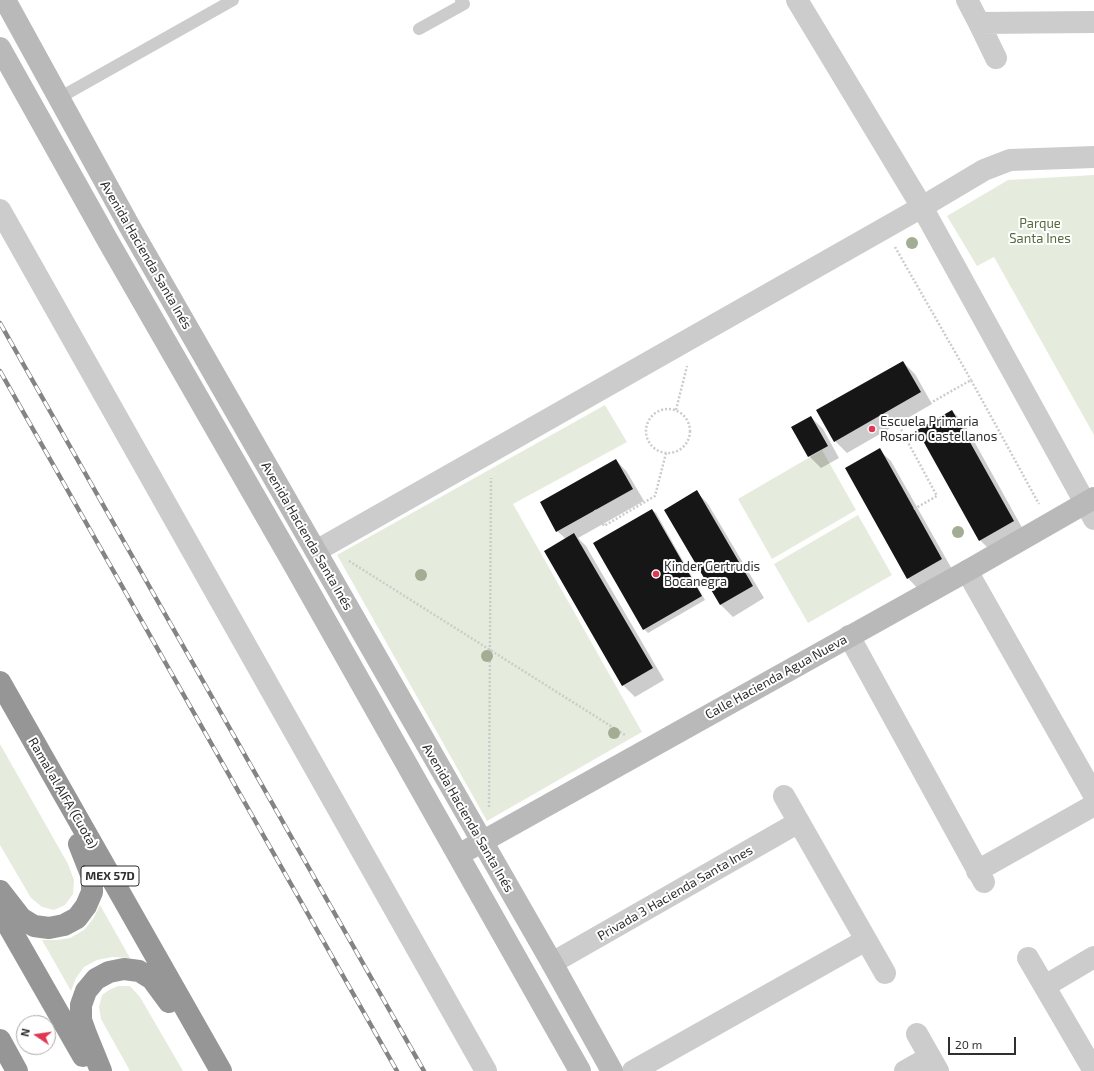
<!DOCTYPE html>
<html>
<head>
<meta charset="utf-8">
<style>
	body { margin:0 }
	#map { position:relative; width:1094px; height:1071px; overflow:hidden; background:#fff; font-family:"Exo 2",sans-serif }
	canvas { display:block }
	.north { position:absolute; left:16px; top:1015px; width:40px; height:40px; box-sizing:border-box; background:#fff; border:1px solid #acacac; border-radius:50%; rotate:283deg; font-size:11px; font-weight:700; line-height:16px; text-align:center; color:#2f2f2f }
	.north::after { content:''; display:block; margin:auto; width:14px; height:18px; background:#e03752; clip-path:polygon(50% 0,100% 100%,50% 72%,0 100%) }
	.scale { position:absolute; left:948px; top:1037px; width:68px; height:18px; box-sizing:border-box; border:2px solid #2f2f2f; border-top:0; padding-left:5px; font-size:12px; line-height:14px; white-space:nowrap; color:#2f2f2f; -webkit-text-stroke:3px #fff; paint-order:stroke }
</style>
</head>
<body>
<div id="map">
<canvas width="1094" height="1071"></canvas>
<div class="north">N</div>
<div class="scale">20 m</div>
</div>
<script>
const ctx = document.querySelector('canvas').getContext('2d');
ctx.lineJoin = 'round';
function fillPath(path, color) {
  ctx.fillStyle = color;
  ctx.fill(path, 'evenodd');
}
function toPath(rows) {
  const path = new Path2D();
  for (const r of rows) {
    if (r.length === 3) {
      path.moveTo(r[0] + r[2], r[1]);
      path.arc(r[0], r[1], r[2], 0, 2 * Math.PI);
      continue;
    }
    path.moveTo(r[0], r[1]);
    for (let i = 2; i < r.length; i += 2) path.lineTo(r[i], r[i + 1]);
  }
  return path;
}
function strokePath(path, color, width, dash) {
  ctx.strokeStyle = color;
  ctx.lineWidth = width;
  ctx.lineCap = dash ? 'butt' : 'round';
  ctx.setLineDash(dash || []);
  ctx.stroke(path);
}
function write(font, color, halo, rows, align = 'center') {
  ctx.font = font + ' "Exo 2",sans-serif';
  ctx.lineWidth = 4;
  ctx.setLineDash([]);
  ctx.textBaseline = 'middle';
  ctx.strokeStyle = halo;
  ctx.fillStyle = color;
  for (const [text, x, y, turn = 0] of rows) {
    ctx.save();
    ctx.translate(x, y);
    ctx.rotate((+turn || 0) * Math.PI / 180);
    ctx.textAlign = isNaN(turn) ? turn : align;
    if (halo) ctx.strokeText(text, 0, 0);
    ctx.fillText(text, 0, 0);
    ctx.restore();
  }
}
fillPath(toPath([
	[1094,175,1094,435,994,257,977,266,947,216,1008,180],
	[605,405,627,442,513,504,642,732,487,821,337,555],
	[822,450,856,510,772,559,738,499],
	[858,515,892,575,808,623,774,564],
	[0,744,68,864,74,880,73,894,65,905,54,910,42,907,31,898,0,845],
	[100,905,130,958,112,957,97,960,84,967,76,978,71,991,42,940,57,940,70,938,84,930,93,919],
	[118,986,130,986,140,997,183,1071,130,1071,101,1019,99,1007,102,995,109,990]
]), '#e6ecdd');
fillPath(toPath([
	[903,362,915,374,932,404,847,453,835,441],
	[952,411,964,423,1025,533,992,552,980,540],
	[811,417,823,429,839,458,821,468,809,456],
	[879,450,891,461,953,571,919,590,908,578],
	[616,460,627,472,644,501,578,538,586,546,664,680,635,697,623,685,546,551,566,539,557,531],
	[697,492,708,504,764,598,733,617,721,605,666,510],
	[652,510,656,513,705,600,648,633,644,629]
]), '#0003');
fillPath(toPath([
	[903,361,921,392,834,442,816,410],
	[952,410,1014,521,979,541,917,430],
	[811,416,828,446,808,457,791,427],
	[880,448,942,559,907,579,845,468],
	[616,459,633,489,556,532,540,502],
	[697,490,753,586,720,605,664,510],
	[652,509,702,596,643,630,593,543],
	[574,533,653,668,622,686,544,551]
]), '#161616');
strokePath(toPath([
	[895,247,971,380],
	[668,431,22],
	[676,410,687,366],
	[914,509,937,496,897,422,971,380,1039,504],
	[595,510,604,526,655,496,666,453],
	[349,561,625,735],
	[489,807,491,478]
]), '#ccc', 2.5, [2, 2]);
strokePath(toPath([
	[419,29,464,4,461,0],
	[59,98,233,0]
]), '#ccc', 12);
strokePath(toPath([
	[797,0,922,207,1094,519],
	[967,0,979,23,996,58],
	[979,23,1094,22],
	[0,210,486,1071],
	[316,551,922,207,984,170,1010,160,1094,157],
	[967,571,1094,795],
	[849,636,984,882],
	[784,796,885,973],
	[977,871,1094,805],
	[1028,958,1094,1071],
	[552,963,799,822],
	[1045,986,1094,957],
	[917,1034,938,1071],
	[633,1071,866,940],
	[905,1071,930,1057]
]), '#ccc', 22);
strokePath(toPath([
	[5,0,131,229,552,963,612,1071],
	[0,48,108,241,293,563,580,1071],
	[469,849,967,571,1094,498]
]), '#b9b9b9', 22);
strokePath(toPath([
	[0,682,221,1071],
	[0,891,21,918,34,926,49,928,64,925,77,918,86,906,92,892,92,877,79,844],
	[0,911,83,1056],
	[0,1040,17,1071],
	[101,1071,86,1034,81,1020,81,1005,86,991,96,979,109,972,124,969,139,971,152,979,169,1002]
]), '#969696', 22);
const rail = toPath([
	[0,323,424,1071],
	[0,371,397,1071]
]);
strokePath(rail, '#848484', 4.5);
strokePath(rail, '#fff', 3, [9]);
ctx.fillStyle = '#a2ad94';
for (const [x, y] of [
	[912,243],
	[958,532],
	[421,575],
	[487,656],
	[614,733]
]) {
  ctx.beginPath();
  ctx.arc(x, y, 6, 0, 2 * Math.PI);
  ctx.fill();
}
for (const [x, y, r, color] of [
	[872,429,4,"#e03752"],
	[656,574,4,"#e03752"]
]) {
  const dot = new Path2D();
  dot.arc(x, y, r, 0, 2 * Math.PI);
  ctx.fillStyle = color;
  ctx.fill(dot);
  strokePath(dot, '#fff', 1.5);
}
for (const [x, y, w] of [
	[110,876,58]
]) {
  const box = new Path2D();
  box.roundRect(x - w / 2, y - 10, w, 20, 3);
  ctx.fillStyle = '#fff';
  ctx.fill(box);
  strokePath(box, '#2f2f2f', 1);
}
write('bold 12px', '#2f2f2f', null, [
	["MEX 57D",110,876]
]);
write('13px', '#566a3d', '#fff', [
	["Parque",1040,224],
	["Santa Ines",1040,239]
]);
write('13px', '#2f2f2f', '#fff', [
	["Avenida Hacienda Santa Inés",146,255,60],
	["Avenida Hacienda Santa Inés",307,536,60],
	["Calle Hacienda Agua Nueva",776,677,-29],
	["Ramal al AIFA (Cuota)",63,793,60],
	["Avenida Hacienda Santa Inés",468,818,60],
	["Privada 3 Hacienda Santa Ines",675,893,-30]
]);
write('13px', '#2f2f2f', '#fff', [
	["Escuela Primaria",880,422],
	["Rosario Castellanos",880,437],
	["Kinder Gertrudis",664,567],
	["Bocanegra",664,582]
], 'left');
</script>
</body>
</html>
